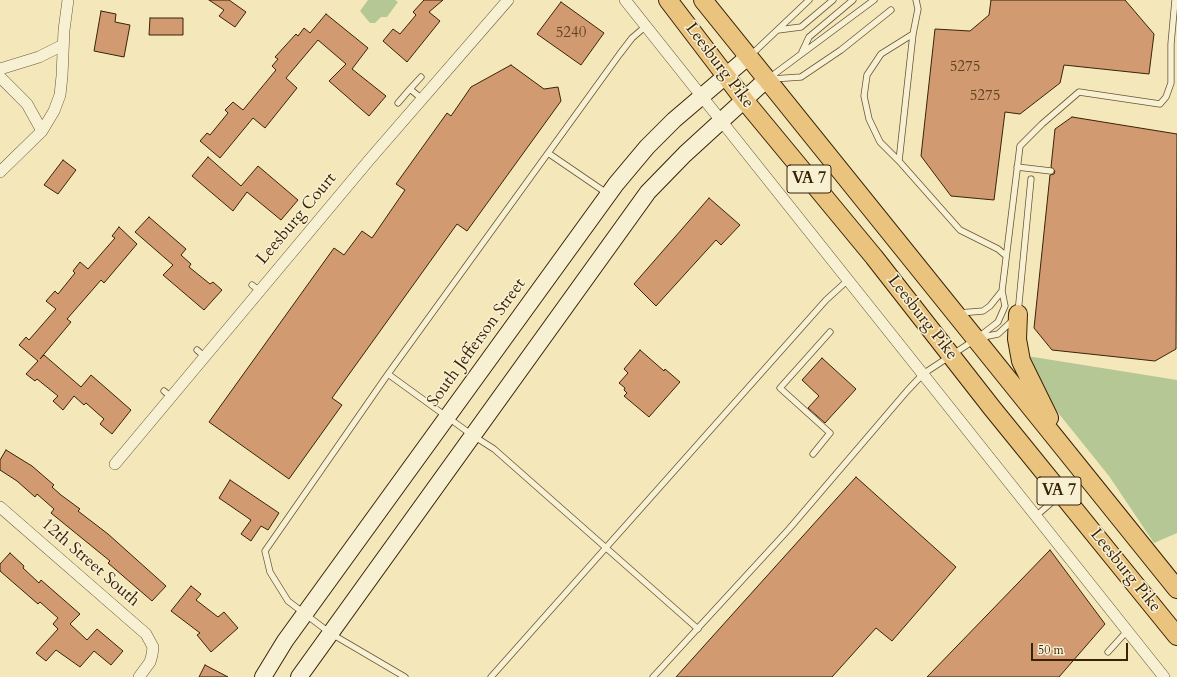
<!DOCTYPE html>
<html>
<head>
<meta charset="utf-8">
<style>
	body { margin:0 }
	#map { position:relative; width:1177px; height:677px; overflow:hidden; background:#f4e8bb; font-family:Cardo,serif }
	canvas { display:block }
	.scale { position:absolute; left:1031px; top:643px; width:97px; height:18px; box-sizing:border-box; border:2px solid #392307; border-top:0; padding-left:5px; font-size:12px; line-height:14px; white-space:nowrap; color:#392307; -webkit-text-stroke:3px #f8f0d3; paint-order:stroke }
</style>
</head>
<body>
<div id="map">
<canvas width="1177" height="677"></canvas>
<div class="scale">50 m</div>
</div>
<script>
const ctx = document.querySelector('canvas').getContext('2d');
ctx.lineJoin = 'round';
function fillPath(path, color) {
  ctx.fillStyle = color;
  ctx.fill(path, 'evenodd');
}
function toPath(rows) {
  const path = new Path2D();
  for (const r of rows) {
    path.moveTo(r[0], r[1]);
    for (let i = 2; i < r.length; i += 2) path.lineTo(r[i], r[i + 1]);
  }
  return path;
}
function strokePath(path, color, width, dash) {
  ctx.strokeStyle = color;
  ctx.lineWidth = width;
  ctx.lineCap = dash ? 'butt' : 'round';
  ctx.setLineDash(dash || []);
  ctx.stroke(path);
}
function write(font, color, halo, rows, align = 'center') {
  ctx.font = font + ' Cardo,serif';
  ctx.lineWidth = 3;
  ctx.setLineDash([]);
  ctx.textBaseline = 'middle';
  ctx.strokeStyle = halo;
  ctx.fillStyle = color;
  for (const [text, x, y, turn = 0] of rows) {
    ctx.save();
    ctx.translate(x, y);
    ctx.rotate((+turn || 0) * Math.PI / 180);
    ctx.textAlign = isNaN(turn) ? turn : align;
    if (halo) ctx.strokeText(text, 0, 0);
    ctx.fillText(text, 0, 0);
    ctx.restore();
  }
}
fillPath(toPath([
	[368,0,395,0,398,2,387,17,381,17,375,23,370,23,360,11],
	[1027,356,1177,380,1177,533,1154,543,1109,476,1047,399]
]), '#b5c794');
const building = toPath([
	[209,0,229,0,246,12,235,27,219,16,224,10,209,0],
	[424,0,443,0,429,12,440,21,407,62,383,41,393,29,400,34,416,15,413,12,424,0],
	[991,0,1125,0,1154,34,1149,74,1064,65,1060,83,1020,114,1005,112,994,200,951,196,921,156,935,29,970,31,989,15,991,0],
	[561,2,604,33,581,65,537,34,561,2],
	[101,11,116,14,115,22,130,25,124,57,94,51,101,11],
	[326,14,368,48,352,69,386,96,369,116,329,81,346,64,318,40,286,78,297,88,265,128,253,118,220,158,200,141,207,133,210,135,228,113,225,110,233,102,243,110,276,70,272,66,278,59,275,57,296,34,298,36,304,28,310,33,326,14],
	[150,18,183,18,183,35,149,35,150,18],
	[511,65,544,89,558,87,561,101,467,231,457,224,332,398,342,405,289,479,209,422,334,248,344,255,362,231,372,238,405,190,396,184,447,113,451,116,471,87,511,65],
	[1072,117,1177,134,1176,349,1155,361,1052,350,1034,328,1050,175,1054,174,1055,171,1051,167,1055,129,1072,117],
	[208,157,241,186,258,166,298,200,281,220,247,192,233,211,192,176,208,157],
	[63,160,76,170,58,194,44,185,63,160],
	[709,198,740,225,721,245,716,240,656,306,634,284,709,198],
	[149,217,186,249,181,255,191,264,189,267,210,284,213,282,222,290,204,310,163,275,173,265,135,232,149,217],
	[119,227,137,244,104,283,101,280,67,319,71,322,40,359,44,355,81,387,91,375,131,410,112,434,100,424,104,419,86,403,84,405,74,396,63,410,53,401,58,396,37,379,35,381,26,374,38,361,19,345,26,337,29,340,56,309,46,301,55,291,58,294,75,273,73,271,80,262,88,269,115,238,112,236,119,227],
	[640,350,664,371,665,369,680,382,649,417,624,396,627,393,624,390,625,388,619,383,628,373,624,369,640,350],
	[822,358,856,389,825,423,808,408,819,396,802,380,822,358],
	[6,450,32,466,54,485,52,487,61,495,80,509,78,511,108,534,166,586,152,601,108,563,110,561,51,513,54,509,37,494,35,497,17,481,0,470,0,460,6,450],
	[856,477,956,567,892,641,876,628,832,677,676,677,856,477],
	[230,480,279,513,268,530,261,526,251,541,241,534,251,520,219,498,230,480],
	[1050,550,1105,624,1059,677,927,677,1050,550],
	[10,553,24,566,23,568,39,583,41,580,80,614,70,624,87,640,97,629,123,651,111,665,94,651,80,667,56,650,46,661,36,653,58,629,53,624,58,618,40,602,38,604,0,571,0,564,10,553],
	[191,586,201,594,196,600,218,617,224,612,238,628,211,652,197,635,200,633,171,611,191,586],
	[205,665,228,677,199,677,205,665]
]);
fillPath(building, '#d19a70');
strokePath(building, '#392307', 1);
const lane = toPath([
	[778,30,801,27,833,0],
	[913,34,881,54,867,75,864,96,869,119,880,142,899,161,960,230,998,249,1005,255],
	[802,52,809,37,853,0],
	[751,55,809,0],
	[769,78,874,0],
	[772,79,801,77,841,50,891,10],
	[410,89,421,77],
	[398,103,410,89,422,99],
	[548,153,608,194],
	[899,161,913,34,918,9,916,0],
	[1017,167,1051,171],
	[252,285,260,291],
	[959,313,983,311,990,306,1002,291],
	[1018,313,1031,179],
	[978,338,998,334,1012,321],
	[197,350,205,357],
	[388,374,472,435,494,449,698,629],
	[164,391,171,397],
	[813,454,830,433,780,388,830,332],
	[1036,516,1060,495],
	[1108,652,1127,631],
	[405,677,330,633,288,601,270,572,265,551,388,374,619,55,632,38,646,26],
	[491,677,826,300,848,280],
	[653,677,789,529,907,391,923,374,976,339,998,322,1005,306,1002,291,1020,146,1042,124,1079,92,1160,104,1166,97,1171,83,1171,44,1175,0]
]);
const street = toPath([
	[625,0,1164,677],
	[0,69,39,57,63,45],
	[0,77,27,104,42,131],
	[0,172,42,131,54,111,60,95,62,76,64,30,68,0],
	[115,464,370,159,508,0],
	[0,507,146,634,153,647,152,655,150,662,139,677]
]);
const secondary = toPath([
	[263,677,285,641,616,184,647,147,674,120,749,56],
	[299,677,648,192,685,154,767,79]
]);
const primary = toPath([
	[668,0,745,101,874,257,992,408,1177,636],
	[703,0,1177,589],
	[1018,314,1017,339,1021,361,1049,418]
]);
strokePath(lane, '#685434', 7);
strokePath(street, '#685434', 12);
strokePath(secondary, '#392307', 18);
strokePath(primary, '#392307', 20);
strokePath(lane, '#f8f0d3', 5.5);
strokePath(street, '#f8f0d3', 11);
strokePath(secondary, '#f8f0d3', 16);
strokePath(primary, '#eac47e', 18);
write('15px', '#5f4121', null, [
	["5240",571,34],
	["5275",965,68],
	["5275",985,97]
]);
for (const [x, y, w] of [
	[809,179,44],
	[1059,491,44]
]) {
  const box = new Path2D();
  box.roundRect(x - w / 2, y - 14, w, 28, 3);
  ctx.fillStyle = '#f8f0d3';
  ctx.fill(box);
  strokePath(box, '#392307', 1);
}
write('bold 16px', '#392307', null, [
	["VA 7",809,179],
	["VA 7",1059,491]
]);
write('17px', '#392307', '#f8f0d3', [
	["Leesburg Pike",719,66,53],
	["Leesburg Court",297,219,-50],
	["Leesburg Pike",922,318,52],
	["South Jefferson Street",477,343,-54],
	["12th Street South",90,563,41],
	["Leesburg Pike",1125,571,51]
]);
</script>
</body>
</html>
